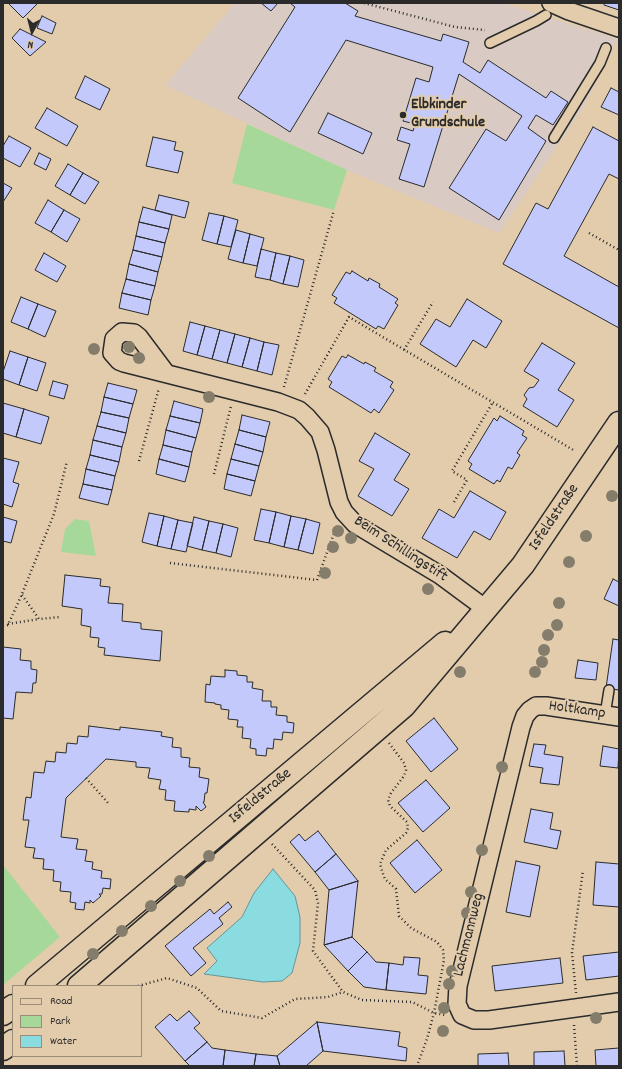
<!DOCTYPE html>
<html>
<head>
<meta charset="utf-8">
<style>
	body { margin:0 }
	#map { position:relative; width:622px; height:1069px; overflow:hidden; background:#e3ccac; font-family:Dekko,sans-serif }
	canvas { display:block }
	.frame { position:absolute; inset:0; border:4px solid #2b2b2b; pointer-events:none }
	.legend { position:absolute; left:12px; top:985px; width:130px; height:72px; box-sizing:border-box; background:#e3ccac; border:1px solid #998c78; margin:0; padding:5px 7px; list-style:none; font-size:12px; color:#2b2b2b }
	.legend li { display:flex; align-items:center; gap:8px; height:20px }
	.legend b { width:20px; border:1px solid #998c78 }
	.north { position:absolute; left:12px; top:12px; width:40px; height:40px; -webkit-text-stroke:3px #e3ccac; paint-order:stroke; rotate:187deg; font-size:11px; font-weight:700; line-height:16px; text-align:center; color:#2b2b2b }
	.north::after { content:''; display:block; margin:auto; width:14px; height:18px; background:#2b2b2b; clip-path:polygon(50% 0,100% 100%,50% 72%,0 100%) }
</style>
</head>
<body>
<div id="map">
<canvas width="622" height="1069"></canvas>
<div class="frame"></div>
<ul class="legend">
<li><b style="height:5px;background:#e3ccac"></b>Road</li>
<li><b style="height:11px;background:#a6d89a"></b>Park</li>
<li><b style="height:11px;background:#8bdce1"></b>Water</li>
</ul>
<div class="north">N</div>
</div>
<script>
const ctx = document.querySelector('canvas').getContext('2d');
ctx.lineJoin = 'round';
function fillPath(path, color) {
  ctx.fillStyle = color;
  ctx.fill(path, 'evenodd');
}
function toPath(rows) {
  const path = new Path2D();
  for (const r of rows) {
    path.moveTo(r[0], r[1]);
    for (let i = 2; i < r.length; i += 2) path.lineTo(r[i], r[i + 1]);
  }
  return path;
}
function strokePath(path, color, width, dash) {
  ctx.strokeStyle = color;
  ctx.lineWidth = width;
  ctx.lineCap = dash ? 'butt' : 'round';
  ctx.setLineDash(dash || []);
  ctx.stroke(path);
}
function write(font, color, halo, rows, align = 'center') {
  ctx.font = font + ' Dekko,sans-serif';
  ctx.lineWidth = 4;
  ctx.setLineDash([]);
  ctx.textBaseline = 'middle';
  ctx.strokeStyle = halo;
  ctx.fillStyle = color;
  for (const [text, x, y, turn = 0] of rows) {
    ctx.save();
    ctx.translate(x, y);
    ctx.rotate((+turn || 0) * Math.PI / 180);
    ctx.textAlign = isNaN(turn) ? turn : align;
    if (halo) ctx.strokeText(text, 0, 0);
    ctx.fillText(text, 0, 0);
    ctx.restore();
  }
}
fillPath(toPath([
	[235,3,503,3,618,39,584,106,499,233,347,170,165,85]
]), '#d9cbc4');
fillPath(toPath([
	[247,124,347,170,334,210,232,183],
	[75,519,89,521,96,556,61,552,65,529],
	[3,865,60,937,3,985]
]), '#a6d89a');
const water = toPath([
	[273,869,295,896,300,917,300,943,292,973,282,981,263,982,204,974,217,961,207,948,242,917,254,893,273,869]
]);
fillPath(water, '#8bdce1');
strokePath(water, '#659598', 1);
const building = toPath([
	[8,3,38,3,23,18,8,3],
	[261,3,278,3,271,11,261,3],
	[290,3,345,3,358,11,355,16,441,41,443,34,469,42,463,62,480,73,488,60,546,98,551,91,568,102,553,125,536,115,528,128,546,141,499,220,449,188,486,129,506,141,522,116,459,74,424,187,399,179,410,144,397,140,401,127,413,131,415,124,403,121,416,78,429,82,433,67,346,40,290,132,238,98,295,7,290,3],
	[604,3,619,3,619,10,604,5,604,3],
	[42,16,56,23,52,34,37,28,42,16],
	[20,29,46,42,30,56,12,38,20,29],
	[85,76,110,89,100,110,75,98,85,76],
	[611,88,619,92,619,115,601,107,611,88],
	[47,108,78,126,67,146,35,128,47,108],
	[328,113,372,133,363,154,318,133,328,113],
	[593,127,619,141,619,179,609,174,564,256,619,287,619,328,503,264,536,203,548,209,593,127],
	[9,136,31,148,20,167,3,158,3,146,9,136],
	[153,137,176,142,174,150,183,152,178,173,146,166,153,137],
	[39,153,51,159,46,170,34,164,39,153],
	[68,164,83,173,70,195,55,186,68,164],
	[83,173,99,182,85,204,70,195,83,173],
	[3,183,12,188,3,202,3,183],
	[159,195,189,202,185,218,155,210,159,195],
	[48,200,64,210,51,232,35,223,48,200],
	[143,207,172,215,169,229,139,222,143,207],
	[64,210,80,219,67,242,51,232,64,210],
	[209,213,224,216,217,244,202,240,209,213],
	[224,216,238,220,231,247,217,244,224,216],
	[139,222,169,229,165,243,136,236,139,222],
	[236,230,250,234,243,263,228,259,236,230],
	[250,234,264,238,257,266,243,263,250,234],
	[136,236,165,243,162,257,133,250,136,236],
	[261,249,276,253,270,280,255,277,261,249],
	[133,250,162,257,158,272,129,264,133,250],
	[44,253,66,266,57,282,35,270,44,253],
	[276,253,290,256,283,284,270,280,276,253],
	[290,256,304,260,298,287,283,284,290,256],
	[129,264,158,272,155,286,126,279,129,264],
	[352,271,368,281,369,278,380,284,379,287,398,299,395,303,398,305,384,329,378,326,376,329,334,303,337,298,332,295,346,272,350,274,352,271],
	[126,279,155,286,151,300,122,293,126,279],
	[122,293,151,300,148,315,119,308,122,293],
	[21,297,38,304,28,329,11,322,21,297],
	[467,299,502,321,486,348,473,340,456,367,420,344,436,319,450,327,467,299],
	[38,304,56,311,45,337,28,329,38,304],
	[190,322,205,326,197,355,183,351,190,322],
	[205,326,220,330,212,359,197,355,205,326],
	[220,330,235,334,227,363,212,359,220,330],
	[235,334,250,338,242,367,227,363,235,334],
	[250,338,264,342,257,371,242,367,250,338],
	[264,342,279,345,272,375,257,371,264,342],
	[542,343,575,363,558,390,574,400,557,427,523,406,527,399,524,395,529,388,534,387,539,380,524,371,542,343],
	[10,351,28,357,19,385,3,379,3,372,10,351],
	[348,355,364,364,365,362,376,368,374,371,393,382,390,387,394,390,379,413,374,409,371,413,329,387,332,382,328,379,342,356,346,358,348,355],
	[28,357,46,363,37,391,19,385,28,357],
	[53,381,68,385,64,399,49,395,53,381],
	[108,383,137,390,133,404,104,397,108,383],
	[104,397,133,404,129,418,101,412,104,397],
	[174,401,203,409,200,423,170,416,174,401],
	[3,403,24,409,16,437,3,433,3,403],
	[24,409,49,417,41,444,16,437,24,409],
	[101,412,129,418,126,433,97,426,101,412],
	[242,415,270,422,266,437,239,430,242,415],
	[170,416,200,423,196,438,166,430,170,416],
	[500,416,524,431,522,435,527,438,517,453,520,455,512,469,508,467,500,482,497,480,494,484,469,469,472,464,468,461,494,418,497,421,500,416],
	[97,426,126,433,122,447,93,440,97,426],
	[166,430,196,438,192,452,163,445,166,430],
	[239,430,266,437,263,452,235,444,239,430],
	[375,433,410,454,394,480,409,489,392,516,358,496,374,469,359,461,375,433],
	[93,440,122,447,119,462,90,455,93,440],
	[235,444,263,452,259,466,231,459,235,444],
	[163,445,192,452,189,467,159,459,163,445],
	[90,455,119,462,115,476,86,469,90,455],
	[3,458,19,462,13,482,19,484,12,507,3,504,3,458],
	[159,459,189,467,185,482,156,474,159,459],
	[231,459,259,466,255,481,227,474,231,459],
	[86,469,115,476,112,490,83,484,86,469],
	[227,474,255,481,251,496,224,489,227,474],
	[83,484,112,490,108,505,79,498,83,484],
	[470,491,506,512,490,540,474,531,457,558,422,538,439,509,454,518,470,491],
	[261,509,276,512,269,543,254,540,261,509],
	[276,512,291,516,284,547,269,543,276,512],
	[149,513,164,516,157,546,142,542,149,513],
	[164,516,178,520,171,549,157,546,164,516],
	[291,516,306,519,298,550,284,547,291,516],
	[3,517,17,521,11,543,3,541,3,517],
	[194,517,209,521,202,550,187,546,194,517],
	[306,519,320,523,313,554,298,550,306,519],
	[178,520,193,523,186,552,171,549,178,520],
	[209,521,223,524,216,553,202,550,209,521],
	[223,524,238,528,231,557,216,553,223,524],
	[65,575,101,579,100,586,110,587,108,603,123,604,122,621,141,623,141,629,162,631,160,661,104,655,105,648,98,647,99,638,90,637,91,627,81,625,82,609,62,606,65,575],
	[613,579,619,582,619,606,604,599,613,579],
	[613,639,619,640,619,690,606,688,613,639],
	[3,647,21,649,20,660,31,661,31,669,37,670,36,683,33,683,32,693,16,692,13,719,3,718,3,647],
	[578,660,598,663,596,680,575,678,578,660],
	[225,670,237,671,237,675,247,676,247,682,253,682,252,688,263,690,262,701,271,701,271,707,277,707,276,715,287,716,287,722,294,723,293,733,283,732,282,740,274,739,273,749,267,748,266,756,256,755,256,749,250,748,251,739,242,738,243,727,237,727,238,720,228,719,229,710,221,709,221,705,215,704,215,703,205,702,206,684,210,685,211,676,225,677,225,670],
	[434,718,458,749,431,772,406,741,434,718],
	[89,726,120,730,120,727,162,732,161,736,173,738,172,747,181,748,181,757,190,758,189,767,200,768,199,777,209,779,207,793,205,793,204,802,203,802,206,807,201,811,196,806,196,810,189,809,189,812,174,811,175,801,165,800,166,790,159,789,161,780,148,778,150,768,136,767,136,762,106,759,66,798,61,837,78,839,76,849,87,850,85,861,93,862,92,869,102,871,101,878,111,879,110,889,103,888,102,894,99,894,101,896,93,903,90,900,90,903,85,902,84,910,75,909,76,903,70,902,71,892,60,891,61,882,53,881,54,870,43,869,44,859,33,858,35,848,25,847,29,820,23,820,26,797,31,798,34,772,44,773,46,761,55,762,56,752,66,753,67,743,77,744,78,736,88,737,89,726],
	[534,744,546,745,544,754,563,757,559,785,540,783,543,768,529,766,534,744],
	[603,746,619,749,618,768,600,766,603,746],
	[426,780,450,808,423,832,398,803,426,780],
	[531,809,553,813,550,829,561,831,557,849,524,842,531,809],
	[318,831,336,854,315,872,290,842,299,834,305,841,318,831],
	[417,840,442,870,415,893,390,863,417,840],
	[336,854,358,881,329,890,315,872,336,854],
	[516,861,540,866,530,917,506,912,516,861],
	[596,862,619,864,619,907,593,905,596,862],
	[358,881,352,937,324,945,329,890,358,881],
	[228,902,232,907,219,918,223,924,193,948,206,963,191,976,165,946,210,909,214,914,228,902],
	[352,937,367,952,348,971,324,945,352,937],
	[367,952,376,962,389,963,386,990,364,987,348,971,367,952],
	[619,952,619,976,586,980,583,956,619,952],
	[404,957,420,958,418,975,428,976,426,994,386,990,389,963,403,965,404,957],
	[560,958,563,983,495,991,492,966,560,958],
	[189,1011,200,1023,194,1028,207,1042,185,1061,155,1027,170,1014,177,1021,189,1011],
	[317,1022,400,1032,398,1046,407,1048,406,1061,323,1051,317,1022],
	[317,1022,323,1051,306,1066,280,1066,277,1056,317,1022],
	[207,1042,212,1048,225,1050,223,1066,190,1066,185,1061,207,1042],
	[619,1048,619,1066,596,1066,595,1050,619,1048],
	[225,1050,256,1054,254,1066,223,1066,225,1050],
	[564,1051,565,1066,534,1066,534,1052,564,1051],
	[508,1053,509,1066,478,1066,478,1054,508,1053],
	[256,1054,277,1056,280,1066,254,1066,256,1054]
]);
fillPath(building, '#c3c9fb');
strokePath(building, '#2b2b2b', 1);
const service = toPath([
	[490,43,536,21,546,15],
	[554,138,600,63,606,48],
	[605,715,609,690]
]);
const minor = toPath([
	[551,3,569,11,619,28],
	[166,373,139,337,134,333,122,332,114,339,112,353,119,361,124,363,278,402,299,410,307,417,320,432,326,450,339,502,344,512,355,524,440,575,486,609],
	[619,717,546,706,536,706,530,710,525,716,521,727,458,986,457,1004,462,1015,474,1020,489,1020,619,1002]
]);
const secondary = toPath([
	[37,986,445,643],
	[79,986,404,706,523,565,619,423],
	[3,1014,13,1006],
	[3,1049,13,1041]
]);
strokePath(service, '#2b2b2b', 12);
strokePath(minor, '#2b2b2b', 20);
strokePath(secondary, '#2b2b2b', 25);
strokePath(toPath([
	[364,3,455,27,485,30],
	[589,233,619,250],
	[404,350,433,302],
	[284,387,334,210],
	[305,394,349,317,575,451],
	[139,461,159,388],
	[214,474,231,406],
	[454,502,467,480,452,471,493,402],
	[170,563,317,580,336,528],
	[22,595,39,619,60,617],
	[8,624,39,619],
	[3,626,8,625,22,594,54,514,67,461],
	[389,743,404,763,406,770,404,776,391,793,388,800,390,806,407,822,408,828,406,833,386,850,380,864,382,871,385,879,396,889,399,916,411,928,437,942,443,950,444,960,434,1013,427,1039,417,1066],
	[86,778,108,803],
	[272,844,315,890,318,903,313,951,343,992,362,1000,412,1002,434,1013,445,1015],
	[138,986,167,978,197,988,221,1011,262,1018,295,999,328,997,343,992],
	[576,993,572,953,583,870],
	[574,1025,577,1066]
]), '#2b2b2b', 2.5, [1, 3]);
strokePath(service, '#e3ccac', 9);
strokePath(minor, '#e3ccac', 17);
strokePath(secondary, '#e3ccac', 22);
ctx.fillStyle = '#847d6b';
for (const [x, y] of [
	[129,347],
	[94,349],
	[139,358],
	[209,397],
	[612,496],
	[338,531],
	[586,536],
	[351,538],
	[333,547],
	[569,562],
	[325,573],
	[428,589],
	[559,603],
	[557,625],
	[548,635],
	[544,650],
	[542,662],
	[460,672],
	[535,672],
	[502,767],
	[482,850],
	[209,856],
	[180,881],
	[471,892],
	[151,906],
	[467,913],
	[122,931],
	[93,954],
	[452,971],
	[449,984],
	[444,1008],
	[596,1018],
	[443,1031]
]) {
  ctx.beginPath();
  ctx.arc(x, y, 6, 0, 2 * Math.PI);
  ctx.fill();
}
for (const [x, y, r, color] of [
	[403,115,4,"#2b2b2b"]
]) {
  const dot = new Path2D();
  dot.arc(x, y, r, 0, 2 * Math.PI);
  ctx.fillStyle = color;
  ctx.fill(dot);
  strokePath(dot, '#e3ccac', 1.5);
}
write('bold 16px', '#2b2b2b', '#e3ccac', [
	["Elbkinder",411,106],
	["Grundschule",411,124]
], 'left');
write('16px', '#2b2b2b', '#e3ccac', [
	["Isfeldstraße",555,518,-56],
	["Beim Schillingstift",400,550,33],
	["Holtkamp",577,711,8],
	["Isfeldstraße",261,797,-40],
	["Lachmannweg",470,935,-76]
]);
</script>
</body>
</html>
